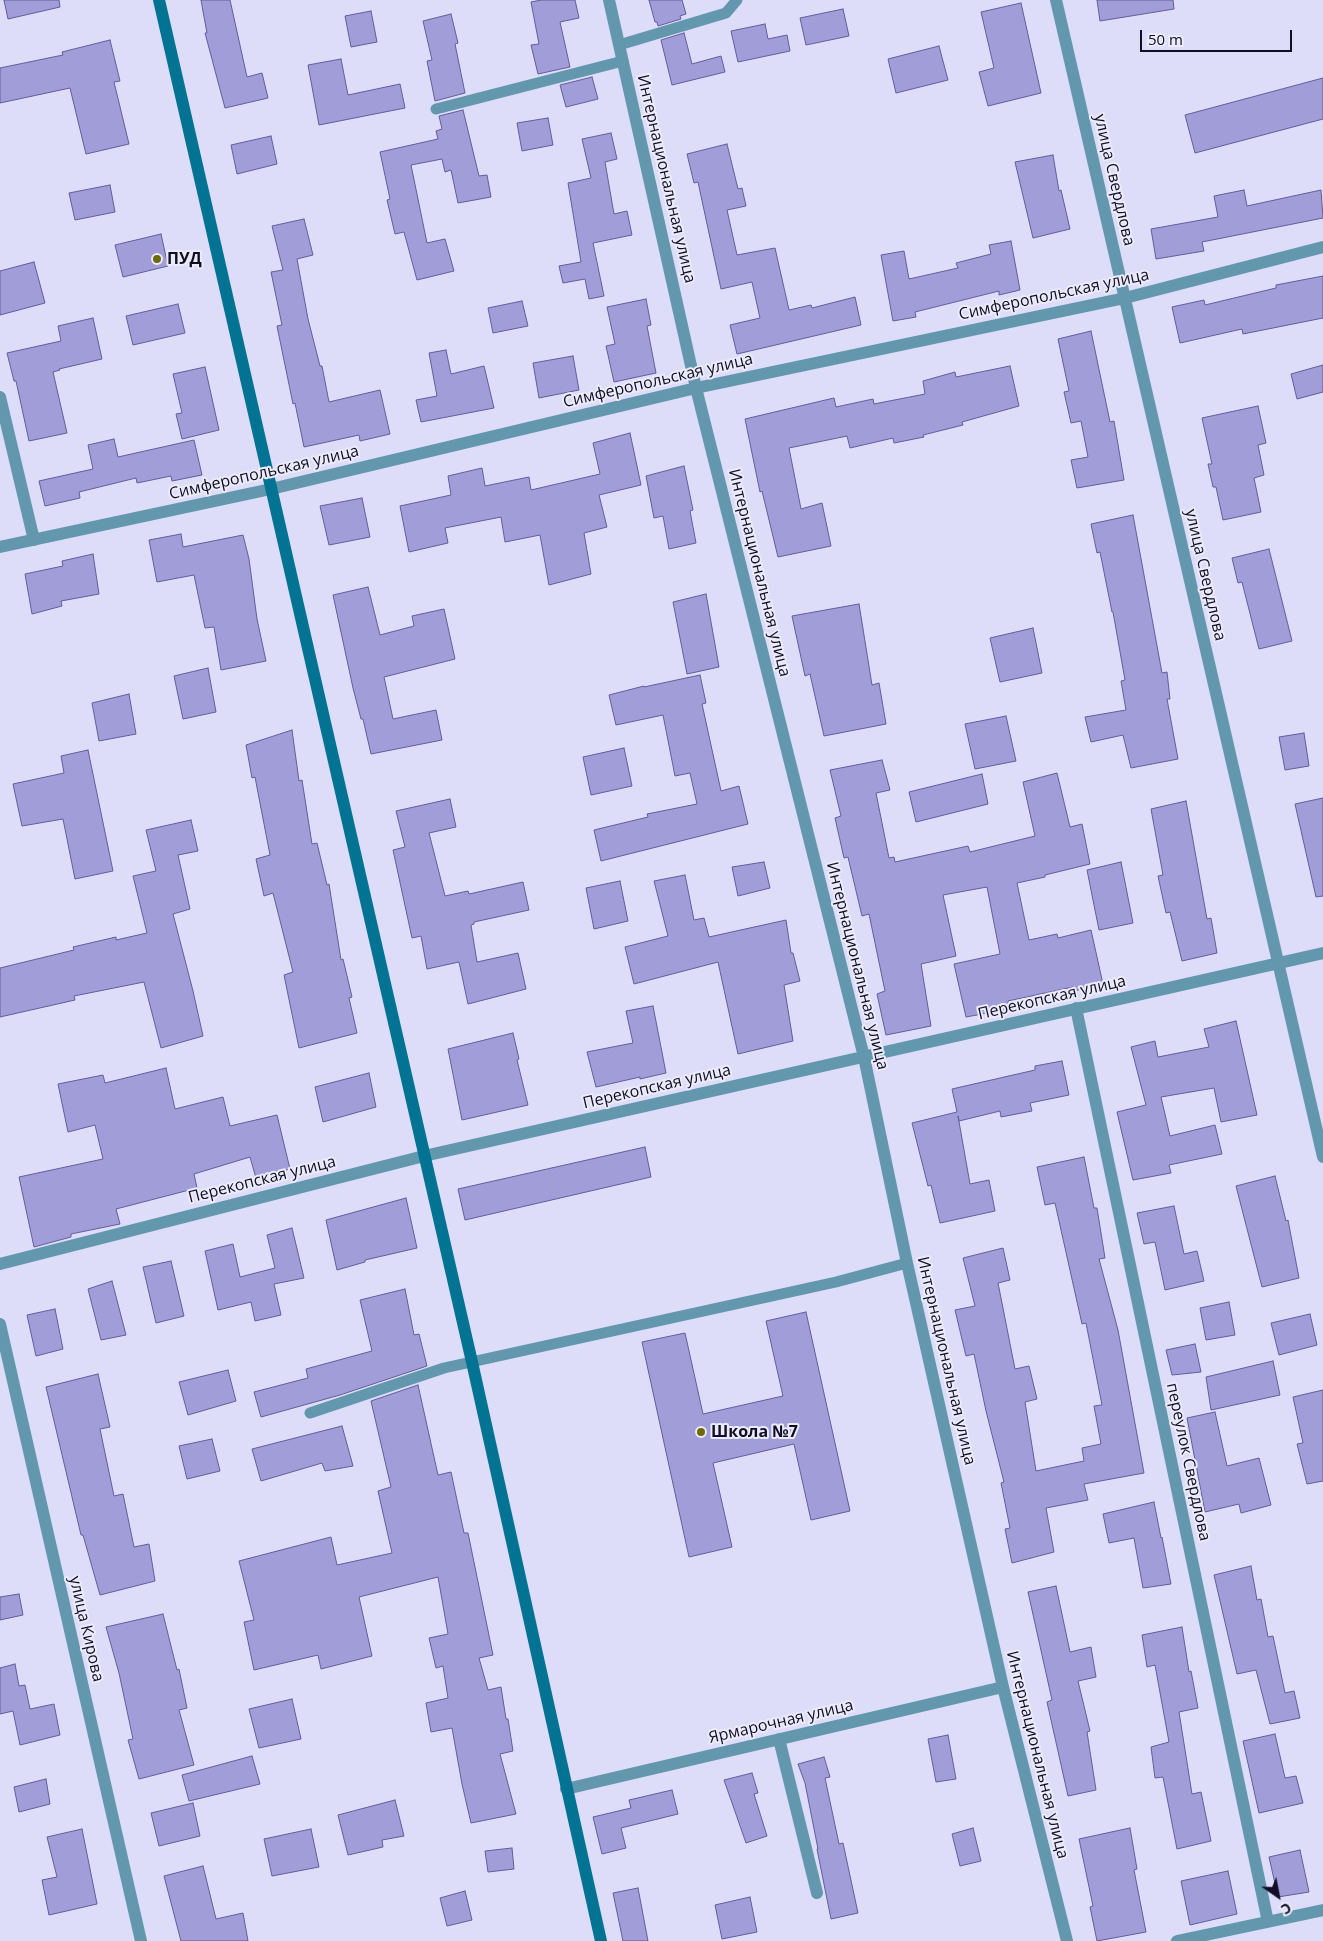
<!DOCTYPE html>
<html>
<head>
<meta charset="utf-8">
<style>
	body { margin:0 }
	#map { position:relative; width:1323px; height:1941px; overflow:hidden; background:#dddcf9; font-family:"Open Sans",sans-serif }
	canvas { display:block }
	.north { position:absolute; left:1253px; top:1871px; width:50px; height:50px; -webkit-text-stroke:4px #ebebfa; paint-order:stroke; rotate:147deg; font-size:14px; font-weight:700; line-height:20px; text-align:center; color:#100d25 }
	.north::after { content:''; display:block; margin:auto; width:18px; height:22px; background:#100d25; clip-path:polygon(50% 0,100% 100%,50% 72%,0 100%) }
	.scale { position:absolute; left:1140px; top:30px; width:152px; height:22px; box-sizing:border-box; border:2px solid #100d25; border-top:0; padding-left:6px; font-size:15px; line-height:18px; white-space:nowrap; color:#100d25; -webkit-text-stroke:4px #ebebfa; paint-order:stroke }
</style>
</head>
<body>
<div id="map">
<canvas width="1323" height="1941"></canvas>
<div class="north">С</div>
<div class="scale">50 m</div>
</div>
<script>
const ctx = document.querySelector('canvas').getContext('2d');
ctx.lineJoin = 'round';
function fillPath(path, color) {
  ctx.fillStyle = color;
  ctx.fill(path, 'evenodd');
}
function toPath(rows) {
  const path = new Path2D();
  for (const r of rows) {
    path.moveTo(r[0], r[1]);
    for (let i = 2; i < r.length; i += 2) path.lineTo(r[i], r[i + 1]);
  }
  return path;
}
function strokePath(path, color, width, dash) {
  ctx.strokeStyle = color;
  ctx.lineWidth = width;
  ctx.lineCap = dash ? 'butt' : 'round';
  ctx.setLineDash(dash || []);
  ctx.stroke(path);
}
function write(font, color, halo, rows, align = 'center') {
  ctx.font = font + ' "Open Sans",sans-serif';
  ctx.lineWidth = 4;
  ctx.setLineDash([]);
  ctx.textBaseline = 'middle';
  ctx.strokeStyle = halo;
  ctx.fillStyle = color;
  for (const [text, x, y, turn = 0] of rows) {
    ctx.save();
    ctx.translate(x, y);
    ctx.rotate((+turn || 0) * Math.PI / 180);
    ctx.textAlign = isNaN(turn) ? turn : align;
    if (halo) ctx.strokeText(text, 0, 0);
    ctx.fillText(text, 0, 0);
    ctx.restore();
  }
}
const building = toPath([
	[4,0,59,0,60,7,8,19,4,0],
	[201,0,230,0,247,77,262,73,268,98,225,108,205,33,207,33,201,0],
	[541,0,575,0,579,18,560,22,570,67,538,74,531,45,539,44,531,2,541,0],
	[649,0,682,0,686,14,680,16,681,19,658,26,657,22,655,22,649,0],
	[1097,0,1173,0,1174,9,1100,21,1097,0],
	[1021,3,1041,93,988,106,979,72,994,68,981,12,1021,3],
	[843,9,849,36,806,45,800,18,843,9],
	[371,11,377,42,351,47,345,16,371,11],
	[451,14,458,43,455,44,465,93,435,101,427,61,432,60,423,21,451,14],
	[765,24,768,39,787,35,790,51,738,62,731,31,765,24],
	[684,33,692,64,721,56,725,72,672,85,661,40,684,33],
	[110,40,120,81,114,82,129,144,86,154,70,88,0,103,0,68,63,55,62,52,110,40],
	[939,46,948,80,896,93,888,59,939,46],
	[341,59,348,95,400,84,405,108,319,125,308,65,341,59],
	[592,77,598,99,566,107,560,85,592,77],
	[1323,78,1323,119,1195,153,1185,115,1323,78],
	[463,110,479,176,487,175,491,197,458,203,451,170,445,172,442,159,411,165,427,243,445,239,454,271,417,280,404,232,395,234,387,200,390,199,380,152,438,139,436,131,442,129,439,116,463,110],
	[548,118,553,145,522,151,517,123,548,118],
	[611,133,617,159,605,162,614,214,627,211,632,235,593,243,604,296,589,299,585,279,563,283,559,266,581,262,568,183,591,178,582,139,611,133],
	[271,136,277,164,237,174,231,145,271,136],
	[727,144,738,189,742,188,746,206,727,210,737,255,775,248,789,310,811,305,812,308,855,297,861,325,737,354,730,325,760,318,752,282,721,289,698,182,694,183,687,154,727,144],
	[1053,155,1059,191,1061,190,1070,229,1033,238,1015,162,1053,155],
	[110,185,115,212,75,220,69,193,110,185],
	[1244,190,1247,206,1321,190,1323,218,1202,242,1204,251,1156,259,1151,229,1218,217,1214,196,1244,190],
	[304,219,313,255,297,259,308,319,320,366,322,366,329,402,380,390,390,434,360,441,359,435,304,447,295,403,293,404,277,326,282,325,271,272,283,270,272,226,304,219],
	[161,234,168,266,123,277,115,245,161,234],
	[1011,241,1020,290,999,295,999,291,915,312,916,317,893,321,881,255,904,251,909,279,958,268,956,263,991,254,989,245,1011,241],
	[34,262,45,303,0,315,0,271,34,262],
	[1323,276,1323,318,1243,334,1242,329,1180,343,1172,307,1204,300,1205,305,1276,288,1276,285,1323,276],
	[646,299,651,325,647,326,656,373,614,382,606,346,615,344,607,307,646,299],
	[522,301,528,326,493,333,488,308,522,301],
	[178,304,185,333,133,345,126,316,178,304],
	[93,318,102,359,59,369,60,370,53,372,67,433,29,441,16,381,14,381,7,353,61,341,58,326,93,318],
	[1091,331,1110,422,1114,421,1124,480,1077,488,1071,460,1088,457,1081,421,1071,423,1064,392,1069,391,1058,339,1091,331],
	[446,350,451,374,484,366,494,408,421,422,416,400,437,396,429,353,446,350],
	[573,356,579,390,539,398,533,363,573,356],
	[1323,365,1323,392,1297,399,1291,374,1323,365],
	[1010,366,1019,406,962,422,963,425,923,435,924,437,894,443,893,438,850,448,847,436,789,448,801,509,822,503,831,546,778,557,762,491,760,492,745,419,834,398,836,407,873,399,874,404,925,394,923,381,955,372,956,377,1010,366],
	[205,367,219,430,182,439,176,414,182,413,173,374,205,367],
	[1258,406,1266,443,1258,445,1264,475,1254,478,1261,512,1223,520,1216,487,1213,487,1208,464,1212,464,1202,418,1258,406],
	[630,433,641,485,599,495,607,527,584,533,591,574,549,585,540,535,505,542,501,517,445,528,448,543,409,552,400,506,451,495,448,476,482,468,485,486,529,477,531,490,600,474,593,443,630,433],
	[114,439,118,457,194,440,202,475,172,481,171,476,137,483,136,478,79,492,80,498,45,506,39,481,93,469,88,445,114,439],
	[684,466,693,510,690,511,696,543,669,549,663,516,654,518,646,476,684,466],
	[362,498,370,537,329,545,320,506,362,498],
	[1133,515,1162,673,1167,672,1170,699,1167,699,1178,759,1131,768,1123,735,1091,742,1085,717,1126,710,1121,681,1125,680,1113,612,1112,612,1100,552,1097,553,1091,524,1133,515],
	[181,534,183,547,243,535,249,559,257,619,266,661,221,670,214,627,205,628,194,575,157,582,149,540,181,534],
	[1269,549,1292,641,1259,649,1242,582,1238,583,1232,558,1269,549],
	[93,554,99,594,61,601,62,606,32,614,25,574,63,566,62,561,93,554],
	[368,587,380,635,414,626,412,616,444,609,455,659,384,677,393,719,436,710,442,740,371,754,363,719,361,719,353,688,333,595,368,587],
	[706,594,719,667,687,674,673,602,706,594],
	[859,604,872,685,879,683,886,724,824,736,810,674,805,676,792,616,859,604],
	[1033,628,1042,673,1000,682,990,638,1033,628],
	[208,668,216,712,183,719,174,676,208,668],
	[700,675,706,703,702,704,721,791,739,786,748,824,601,861,594,830,648,817,647,814,697,804,690,773,675,776,663,715,616,725,609,695,644,686,644,687,700,675],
	[129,694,136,734,99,741,92,703,129,694],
	[1006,716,1016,761,975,769,965,724,1006,716],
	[292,730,299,781,302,780,312,844,317,843,327,885,329,884,341,960,343,959,352,997,349,998,357,1033,299,1048,284,975,293,972,273,893,264,896,256,859,270,855,255,777,252,778,246,745,292,730],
	[1304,733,1309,766,1285,770,1279,737,1304,733],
	[624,748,632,786,591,795,583,757,624,748],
	[88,750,113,871,75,879,63,819,22,826,13,784,64,773,61,756,88,750],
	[882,760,890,790,876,793,889,858,894,857,895,862,968,846,970,852,1035,836,1023,782,1057,773,1070,827,1082,824,1090,864,1045,875,1045,877,1017,883,1029,940,1057,934,1058,938,1091,930,1103,984,1074,991,1073,987,1008,1001,1009,1009,966,1017,954,964,1000,954,987,887,943,895,956,956,921,964,931,1026,886,1035,877,994,885,991,869,914,862,916,848,857,844,858,835,818,841,816,830,770,882,760],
	[982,774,988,804,916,822,909,792,982,774],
	[1323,798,1323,896,1316,897,1295,804,1323,798],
	[450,799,456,827,429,833,445,896,468,891,469,894,523,882,529,910,474,922,474,924,471,925,477,962,518,953,526,989,468,1004,459,962,427,969,421,936,412,938,393,850,405,847,396,811,450,799],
	[1186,801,1207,919,1211,918,1217,953,1182,961,1170,912,1166,913,1158,876,1163,875,1151,809,1186,801],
	[191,820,198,851,178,855,190,909,173,914,193,991,203,1036,161,1048,144,982,74,996,75,1000,0,1017,0,968,74,950,73,947,116,937,116,940,147,933,133,876,156,871,146,830,191,820],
	[764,862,770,888,738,896,732,867,764,862],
	[1121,862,1133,923,1099,930,1087,870,1121,862],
	[685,875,694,920,704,918,709,937,786,920,791,953,793,953,800,981,784,985,793,1041,738,1054,718,962,634,984,625,947,668,936,654,881,685,875],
	[620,881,628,921,594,929,586,888,620,881],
	[653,1006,666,1073,640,1079,640,1077,596,1087,587,1052,633,1043,626,1011,653,1006],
	[1236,1021,1257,1115,1221,1122,1214,1088,1161,1097,1170,1136,1215,1125,1222,1154,1169,1165,1171,1173,1133,1180,1117,1112,1146,1105,1131,1047,1155,1041,1158,1057,1209,1047,1204,1029,1236,1021],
	[513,1033,519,1059,517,1060,528,1105,462,1120,448,1049,513,1033],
	[1062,1061,1069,1095,1030,1103,1032,1111,1001,1117,1000,1111,959,1121,958,1116,970,1184,989,1180,995,1211,940,1223,931,1185,928,1186,912,1123,957,1112,952,1089,1035,1070,1035,1066,1062,1061],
	[166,1068,175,1109,223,1097,230,1126,277,1115,290,1169,256,1178,250,1157,194,1174,197,1188,116,1209,120,1224,71,1234,71,1237,34,1247,19,1177,103,1159,95,1125,68,1132,58,1084,103,1075,105,1083,166,1068],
	[369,1073,376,1107,323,1122,315,1087,369,1073],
	[645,1147,651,1177,465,1220,458,1189,645,1147],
	[1084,1157,1094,1208,1097,1208,1105,1258,1099,1259,1118,1330,1144,1473,1084,1484,1088,1500,1046,1508,1054,1552,1012,1563,1005,1529,1010,1528,1001,1483,1004,1482,986,1411,974,1354,966,1356,955,1310,975,1306,963,1258,1003,1248,1010,1280,998,1283,1015,1369,1029,1366,1037,1399,1025,1402,1036,1471,1084,1461,1082,1448,1101,1444,1094,1406,1102,1405,1086,1323,1082,1324,1055,1203,1045,1205,1037,1167,1084,1157],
	[1275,1176,1286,1221,1288,1220,1299,1278,1262,1287,1236,1186,1275,1176],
	[406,1198,417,1248,365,1260,365,1262,337,1270,326,1220,406,1198],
	[1174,1206,1184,1254,1197,1251,1204,1281,1165,1290,1155,1242,1144,1244,1137,1213,1174,1206],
	[292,1228,304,1278,274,1284,281,1315,255,1321,251,1302,218,1310,205,1251,233,1244,240,1277,275,1268,267,1235,292,1228],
	[171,1261,184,1316,156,1323,143,1267,171,1261],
	[112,1281,126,1335,101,1340,88,1289,112,1281],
	[405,1289,414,1335,419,1334,427,1366,340,1395,261,1417,254,1392,308,1378,306,1369,372,1351,360,1300,405,1289],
	[1229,1302,1235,1335,1206,1340,1200,1308,1229,1302],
	[55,1309,63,1349,36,1356,27,1315,55,1309],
	[806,1312,850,1511,811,1520,794,1444,713,1463,732,1547,689,1557,642,1342,685,1333,703,1414,783,1396,766,1321,806,1312],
	[1310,1314,1317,1345,1279,1355,1271,1323,1310,1314],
	[1195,1344,1201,1372,1172,1375,1166,1350,1195,1344],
	[1273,1361,1280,1395,1211,1410,1206,1377,1273,1361],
	[228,1370,236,1401,188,1415,179,1382,228,1370],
	[98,1374,110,1427,100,1429,114,1496,123,1494,134,1547,149,1544,155,1581,100,1595,83,1535,81,1535,46,1387,98,1374],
	[418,1385,438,1475,451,1472,464,1533,468,1533,493,1655,479,1658,488,1690,501,1687,506,1719,508,1719,513,1751,500,1754,516,1814,471,1823,462,1784,452,1728,431,1732,426,1703,448,1698,443,1666,436,1668,429,1638,448,1634,438,1577,359,1597,372,1656,321,1669,318,1655,254,1670,244,1622,254,1620,239,1561,331,1537,337,1565,392,1553,378,1491,391,1487,371,1401,418,1385],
	[1323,1390,1323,1481,1307,1484,1297,1444,1303,1443,1293,1397,1323,1390],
	[1215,1412,1227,1466,1259,1458,1271,1505,1241,1513,1239,1504,1205,1512,1187,1418,1215,1412],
	[342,1426,353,1466,325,1471,322,1463,261,1481,252,1449,342,1426],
	[212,1439,220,1471,187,1479,179,1446,212,1439],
	[1154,1502,1161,1538,1162,1537,1171,1584,1143,1588,1134,1538,1109,1543,1103,1514,1154,1502],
	[1251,1566,1257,1600,1261,1599,1268,1637,1273,1636,1285,1693,1294,1691,1300,1718,1270,1724,1256,1670,1237,1674,1214,1575,1251,1566],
	[1056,1586,1070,1652,1091,1647,1096,1677,1078,1681,1090,1731,1087,1732,1096,1790,1068,1796,1047,1702,1052,1700,1028,1592,1056,1586],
	[19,1594,23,1615,0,1620,0,1597,19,1594],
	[163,1614,177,1670,179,1669,187,1708,179,1710,194,1765,139,1779,128,1740,133,1739,119,1673,106,1627,163,1614],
	[1182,1627,1189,1672,1191,1671,1198,1708,1179,1712,1192,1794,1201,1792,1211,1841,1177,1849,1163,1777,1155,1778,1151,1747,1169,1742,1155,1665,1147,1667,1142,1635,1182,1627],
	[15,1664,19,1686,25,1685,30,1709,54,1704,60,1735,20,1745,13,1711,0,1714,0,1668,15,1664],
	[292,1699,301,1739,259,1748,249,1709,292,1699],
	[1275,1734,1285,1778,1296,1776,1303,1803,1259,1813,1243,1741,1275,1734],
	[948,1735,956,1779,936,1782,928,1739,948,1735],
	[252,1756,260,1784,189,1801,182,1775,252,1756],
	[824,1757,830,1777,825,1778,839,1844,843,1843,858,1913,831,1919,817,1849,818,1849,805,1783,798,1764,824,1757],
	[752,1773,758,1793,754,1794,767,1836,746,1843,724,1780,752,1773],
	[46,1779,50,1804,19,1812,14,1787,46,1779],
	[672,1790,678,1814,621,1828,626,1848,602,1854,593,1817,631,1808,629,1800,672,1790],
	[395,1800,404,1836,382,1840,383,1847,348,1855,338,1815,395,1800],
	[193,1803,200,1836,159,1846,151,1813,193,1803],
	[973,1828,981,1861,960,1866,952,1834,973,1828],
	[1130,1828,1137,1869,1134,1870,1146,1932,1097,1941,1090,1907,1093,1906,1079,1839,1130,1828],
	[82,1829,97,1904,49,1915,42,1880,57,1877,47,1837,82,1829],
	[311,1829,319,1867,272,1876,264,1839,311,1829],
	[512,1848,514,1869,488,1872,485,1851,512,1848],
	[1300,1850,1309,1892,1278,1897,1269,1857,1300,1850],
	[203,1866,216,1919,243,1913,248,1941,181,1941,164,1876,203,1866],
	[1228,1871,1237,1914,1190,1925,1181,1881,1228,1871],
	[638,1888,648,1941,623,1941,613,1893,638,1888],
	[465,1891,472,1920,447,1926,440,1898,465,1891],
	[750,1897,757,1932,722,1939,715,1905,750,1897]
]);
fillPath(building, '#a19dd9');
strokePath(building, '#635c9b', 1);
strokePath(toPath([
	[619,45,726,13,737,0],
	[436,109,623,61],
	[310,1413,444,1368,836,1282,907,1263]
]), '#6297ae', 11);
strokePath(toPath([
	[609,0,696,388,864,1057,907,1263,1003,1687,1067,1941],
	[1056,0,1323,1157],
	[0,397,34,540],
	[0,547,271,489,696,388,1125,298,1323,247],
	[1076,1008,1268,1922],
	[0,1264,424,1156,1323,953],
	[0,1324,141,1941],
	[779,1739,817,1893],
	[566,1789,1003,1687],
	[1177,1941,1323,1910]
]), '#6297ae', 12);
strokePath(toPath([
	[159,0,472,1362,601,1941]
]), '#037394', 12);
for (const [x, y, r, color] of [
	[157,259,5,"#6e6a06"],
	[701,1432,5,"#6e6a06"]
]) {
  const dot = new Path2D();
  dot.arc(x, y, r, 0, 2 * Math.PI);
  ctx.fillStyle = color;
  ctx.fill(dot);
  strokePath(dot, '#ebebfa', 2);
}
write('16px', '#100d25', '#ebebfa', [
	["Интернациональная улица",666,179,77],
	["улица Свердлова",1114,180,77],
	["Симферопольская улица",1054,295,-12],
	["Симферопольская улица",658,381,-13],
	["Симферопольская улица",264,473,-13],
	["Интернациональная улица",759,573,76],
	["улица Свердлова",1205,575,77],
	["Интернациональная улица",857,966,76],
	["Перекопская улица",1052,998,-13],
	["Перекопская улица",657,1087,-13],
	["Перекопская улица",262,1180,-14],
	["Интернациональная улица",946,1361,77],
	["переулок Свердлова",1188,1462,78],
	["улица Кирова",86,1629,77],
	["Ярмарочная улица",781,1722,-13],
	["Интернациональная улица",1037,1755,76]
]);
write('bold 16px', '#100d25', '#ebebfa', [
	["ПУД",167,259],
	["Школа №7",711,1432]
], 'left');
</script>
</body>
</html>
